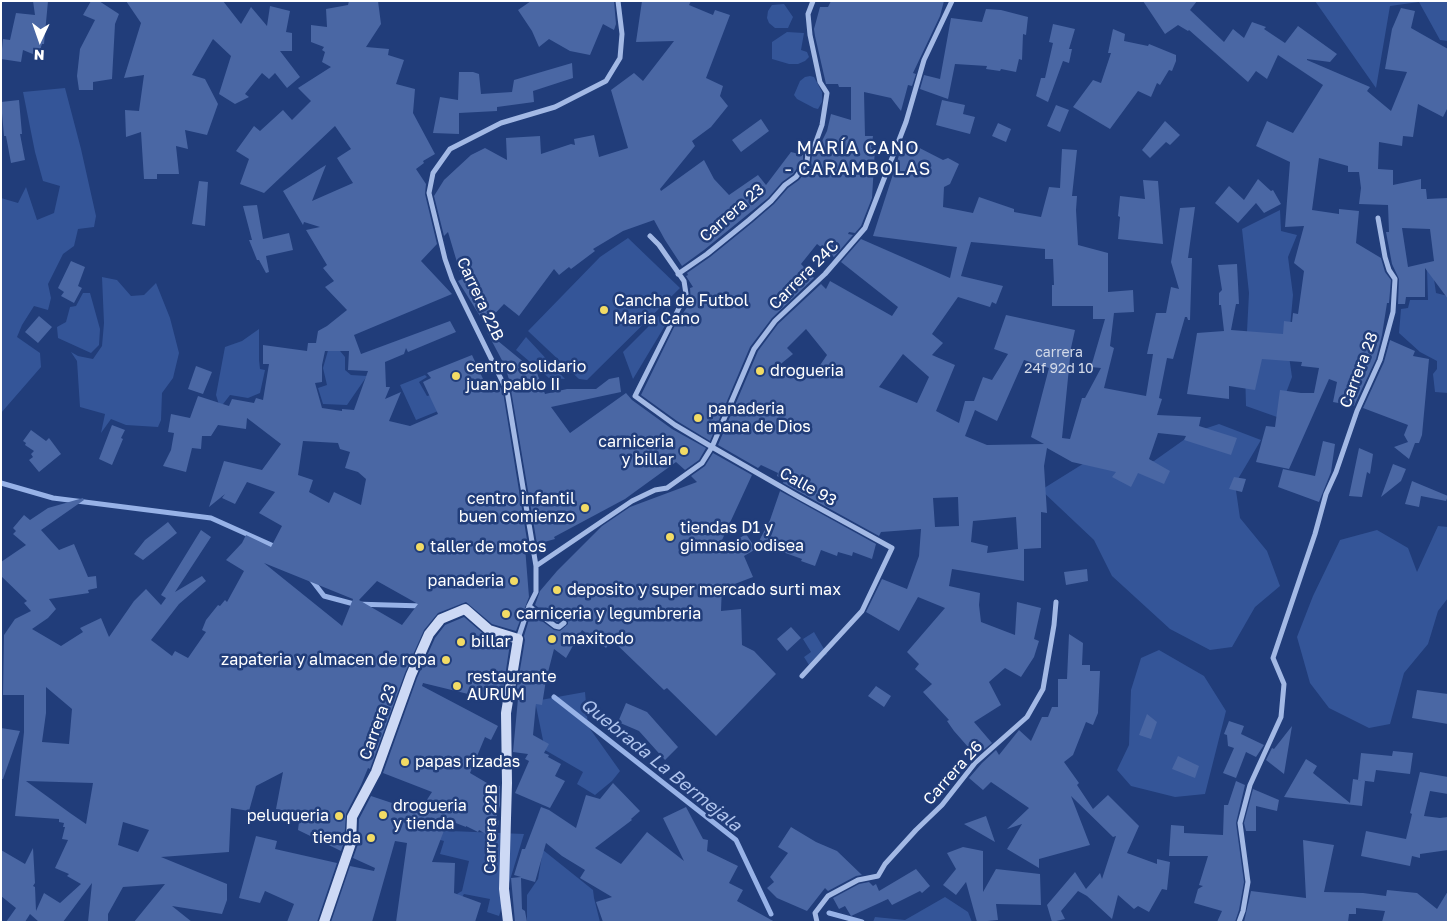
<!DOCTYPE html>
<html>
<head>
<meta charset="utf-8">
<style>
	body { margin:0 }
	#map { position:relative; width:1449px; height:923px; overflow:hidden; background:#213d7a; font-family:"Golos Text",sans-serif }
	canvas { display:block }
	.frame { position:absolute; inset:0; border:2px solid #fff; pointer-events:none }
	.north { position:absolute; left:15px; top:15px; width:50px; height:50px; -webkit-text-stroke:4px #213d7a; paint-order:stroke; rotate:183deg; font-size:14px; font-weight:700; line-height:20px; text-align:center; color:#fff }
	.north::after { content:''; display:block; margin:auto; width:18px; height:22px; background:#fff; clip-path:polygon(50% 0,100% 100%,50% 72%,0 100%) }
</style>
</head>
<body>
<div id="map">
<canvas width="1449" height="923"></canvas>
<div class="frame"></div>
<div class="north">N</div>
</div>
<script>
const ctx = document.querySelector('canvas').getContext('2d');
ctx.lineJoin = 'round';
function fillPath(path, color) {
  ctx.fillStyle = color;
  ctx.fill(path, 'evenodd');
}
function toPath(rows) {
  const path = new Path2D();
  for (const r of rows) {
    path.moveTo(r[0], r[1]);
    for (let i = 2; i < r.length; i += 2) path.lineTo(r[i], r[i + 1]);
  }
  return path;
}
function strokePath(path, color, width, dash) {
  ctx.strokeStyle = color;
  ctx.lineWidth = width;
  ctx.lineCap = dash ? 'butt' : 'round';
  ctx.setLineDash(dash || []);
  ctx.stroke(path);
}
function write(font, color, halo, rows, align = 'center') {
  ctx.font = font + ' "Golos Text",sans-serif';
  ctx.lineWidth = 5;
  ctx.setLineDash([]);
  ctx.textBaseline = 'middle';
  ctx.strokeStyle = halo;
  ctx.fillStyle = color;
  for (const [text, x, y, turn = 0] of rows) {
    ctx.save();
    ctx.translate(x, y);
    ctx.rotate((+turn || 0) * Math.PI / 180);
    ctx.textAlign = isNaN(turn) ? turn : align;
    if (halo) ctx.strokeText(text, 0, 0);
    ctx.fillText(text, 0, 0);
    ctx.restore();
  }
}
fillPath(toPath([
	[1315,1,1448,1,1448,41,1440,40,1419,2,1390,6,1376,88],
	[784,4,793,17,788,28,775,28,769,23,767,18,768,11,772,5],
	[787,32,804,33,801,50,807,52,809,57,805,61,798,64,789,64,772,59,772,42],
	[810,76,814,77,822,92,822,102,818,109,814,108,797,99,794,95,800,81,805,77],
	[65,88,81,149,96,216,94,227,78,229,74,246,63,254,48,284,51,298,48,310,34,306,22,325,17,337,40,353,41,367,1,413,1,198,18,203,26,187,37,220,54,213,60,186,43,181,35,152,23,92],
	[1280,210,1281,231,1297,235,1288,257,1293,295,1288,349,1292,377,1277,417,1246,406,1245,370,1249,293,1242,229],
	[628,238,680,288,587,380,579,379,528,331,600,257],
	[1432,265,1436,293,1448,296,1448,393,1435,392,1433,374,1437,369,1437,361,1420,352,1399,333,1401,309,1408,308,1410,300,1428,300,1427,269],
	[102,277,117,280,131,296,144,295,156,283,170,318,179,353,173,378,162,393,161,420,158,427,126,425,111,419,101,433,105,414,80,407,77,361,71,352,78,356,93,359,102,346,104,323],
	[83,293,90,293,100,329,99,345,91,353,58,338,57,327,66,322,70,307,76,306],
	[666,309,672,314,633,379,623,352],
	[259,329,259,360,260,369,265,370,260,393,248,398,230,395,220,408,216,395,225,347,242,341],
	[526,337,565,379,549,378,516,350],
	[331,340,345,357,345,370,351,375,367,376,347,405,323,404,318,388,327,385,323,368],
	[425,375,427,377,419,382,427,396,439,393,445,403,486,383,490,390,416,420,400,385],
	[1219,424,1261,440,1235,484,1240,518,1267,551,1280,586,1255,607,1232,647,1210,650,1170,629,1112,576,1094,540,1041,490,1086,462,1154,461,1195,432],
	[1438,526,1448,527,1448,598,1438,611,1428,644,1404,673,1390,724,1369,728,1329,708,1310,683,1297,637,1313,596,1340,540,1377,530,1408,548,1417,572],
	[814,632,827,654,809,665,804,657,811,652,803,639],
	[1159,650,1204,676,1226,711,1205,794,1175,797,1131,786,1117,770,1129,745,1131,690,1141,658],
	[585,692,588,726,620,771,612,781,595,795,577,784,583,772,545,750,535,701],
	[401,829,524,834,499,916,487,912,490,899,464,894,460,900,457,894,462,891,469,861,440,854,444,841],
	[543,850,593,890,594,898,600,922,527,922,527,895,538,879],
	[945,897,968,912,972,922,873,922,875,917,905,920]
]), '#345598');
strokePath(toPath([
	[1,483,53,498,211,518,278,548],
	[311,579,324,596,354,604,423,606],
	[554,697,736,840,771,914],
	[829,913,862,922]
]), '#97b2e7', 5);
fillPath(toPath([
	[33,1,48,1,44,44,42,44,41,47,40,57,23,50,21,62,1,59,3,39,10,40,16,13,35,15],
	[91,1,99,1,119,14,115,24,112,79,93,82,93,90,79,90,77,76,80,49,95,20,83,15],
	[126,1,223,1,241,24,251,7,267,26,270,6,290,11,286,32,292,33,292,51,280,51,300,77,287,88,275,73,269,79,262,73,245,94,249,97,235,104,219,94,231,56,213,39,192,75,205,79,218,104,207,135,185,130,188,149,176,146,179,174,157,174,157,179,144,179,141,132,126,137,125,110,139,111,144,75,124,78,141,23],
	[349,1,378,1,381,24,366,47,389,49,388,55,404,60,396,84,415,89,413,113,435,154,423,161,424,163,416,169,426,184,425,194,437,244,421,261,452,294,354,335,361,354,450,321,456,332,408,352,406,348,404,354,385,362,386,387,390,387,385,399,401,392,389,421,410,426,438,414,423,382,431,378,427,373,472,355,489,392,500,387,503,392,528,546,525,547,529,597,516,631,492,624,466,602,438,613,424,630,405,673,370,769,368,768,361,785,346,814,344,842,341,851,298,830,300,814,276,809,283,772,256,786,249,811,231,808,229,852,161,857,227,884,227,900,222,914,172,906,192,922,134,922,165,884,123,887,108,914,108,922,88,922,92,883,63,922,39,922,30,914,25,922,6,922,16,908,1,896,1,850,25,864,33,848,35,883,33,886,35,887,36,911,44,893,60,903,81,884,67,876,69,874,55,868,68,840,62,839,65,827,63,827,64,823,59,822,59,819,15,816,24,732,24,695,3,695,4,635,15,619,31,611,24,603,27,601,1,576,1,562,26,545,13,534,16,531,13,528,24,515,30,520,48,508,83,498,84,500,41,530,59,550,74,544,88,577,96,576,97,588,88,590,89,593,49,599,56,609,48,618,32,629,61,646,83,632,80,628,101,618,109,637,134,601,146,589,161,605,166,598,161,595,201,530,211,537,175,592,202,576,206,581,179,604,151,640,172,656,175,651,188,658,206,632,202,630,206,620,218,605,220,606,225,600,227,602,244,571,226,560,242,543,246,535,271,547,282,526,259,513,275,492,247,482,235,504,222,498,225,494,209,507,224,461,262,470,281,444,247,418,246,429,218,425,211,436,202,436,201,449,192,448,186,472,163,466,171,450,174,433,168,432,171,414,190,418,198,396,229,406,232,399,254,403,256,398,263,400,269,364,263,364,263,345,307,351,308,343,316,343,318,331,327,326,347,310,325,287,334,281,323,268,327,265,306,230,320,227,304,222,303,225,283,191,326,165,312,201,353,183,337,158,351,149,335,126,264,193,240,184,249,159,236,151,254,126,260,131,283,110,292,120,311,101,298,88,331,67,322,62,325,52,322,50,324,47,311,42,311,25,327,27,326,9,348,5],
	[325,351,349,351,348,370,368,371,354,410,342,409,342,411,322,408,315,383,322,382,322,365],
	[303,441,338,443,340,449,350,452,345,468,358,472,366,479,361,505,334,492,329,503,309,492,313,480,298,475],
	[264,563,353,599,342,626,341,625],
	[377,581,418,604,402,625,359,600],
	[46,687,72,709,69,744,42,742,46,713],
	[26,781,93,783,86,824,70,813],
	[123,822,149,830,138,852,118,845],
	[531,1,614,1,616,24,614,30,603,24,590,55,570,51,549,39,539,47,532,31,518,10],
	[642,1,691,1,689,5,713,15,715,10,730,15,706,78,723,86,720,96,728,106,711,127,692,141,695,146,660,189,661,191,704,160,714,179,729,195,758,175,766,185,791,152,803,155,803,160,793,174,782,182,768,198,704,250,682,266,665,240,654,220,623,231,593,249,595,251,571,269,569,267,559,275,554,269,519,316,504,304,485,324,458,281,462,279,448,232,444,236,434,196,444,180,471,155,485,148,507,160,506,138,540,136,541,154,571,144,575,145,574,139,594,135,599,157,628,148,611,90,634,73,643,81,674,41,636,42],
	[831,1,944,1,940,16,913,73,916,74,912,86,908,85,901,111,891,98,864,92,865,136,873,136,871,148,875,148,872,198,861,226,855,233,849,232,848,234,853,235,834,257,817,244,801,264,814,278,772,318,750,347,710,441,677,421,641,395,677,321,691,302,690,288,693,287,686,276,688,275,687,273,710,257,752,223,774,204,788,188,799,180,811,165,812,155,818,149,827,131,831,114,851,120,851,87,839,87,838,84,826,84,815,36,814,29,820,7,828,7],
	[1143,1,1197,1,1190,10,1224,42,1233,29,1244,38,1252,22,1266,27,1264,29,1285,43,1298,26,1337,54,1330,62,1307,59,1307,60,1370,87,1367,91,1391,111,1407,72,1385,69,1392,29,1401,8,1415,11,1411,28,1448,49,1448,107,1443,117,1418,104,1413,137,1403,136,1402,146,1379,142,1378,169,1393,170,1393,185,1421,179,1421,189,1426,189,1427,199,1448,198,1448,299,1425,268,1425,297,1406,297,1405,304,1398,304,1399,279,1392,264,1386,232,1389,232,1388,205,1359,204,1361,188,1359,172,1348,172,1348,166,1319,158,1312,210,1339,214,1339,209,1359,211,1356,243,1381,258,1385,272,1391,280,1389,303,1387,303,1382,335,1376,359,1354,406,1333,402,1337,382,1329,379,1289,469,1256,462,1266,426,1275,427,1280,390,1301,393,1314,393,1319,368,1301,366,1302,362,1262,359,1255,390,1229,386,1229,399,1187,394,1197,333,1224,331,1221,305,1219,305,1219,293,1222,290,1218,265,1237,264,1239,304,1236,304,1231,330,1283,334,1284,321,1292,322,1293,313,1298,314,1304,271,1294,263,1304,226,1285,227,1290,162,1256,146,1267,121,1293,133,1323,85,1278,55,1267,79,1256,71,1248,82,1189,30,1188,31,1178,25,1165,34],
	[1402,228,1430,229,1434,261,1408,267],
	[986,9,1001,10,1028,17,1026,35,1023,34,1022,60,1019,59,1016,72,1001,69,1000,71,986,69,987,66,955,64,948,99,920,89,924,75,940,79,951,18,982,22],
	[1053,24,1075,29,1069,49,1072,49,1069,63,1063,61,1048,102,1036,96,1041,78,1045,78,1053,43,1049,42],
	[1113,29,1125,34,1124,41,1148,46,1149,44,1176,55,1176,61,1172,71,1169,70,1160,85,1157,83,1151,97,1138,91,1110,129,1073,107,1093,80,1101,83,1111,53,1108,53],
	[572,63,573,78,533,91,534,102,497,107,497,111,459,113,459,134,433,133,440,97,458,100,459,72,473,72,479,74,481,94,512,92,514,80],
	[19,100,22,134,20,134,25,160,11,163,6,136,4,136,1,102],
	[942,100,965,105,963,114,975,117,970,134,936,125],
	[1056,105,1069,110,1060,132,1047,126],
	[761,119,769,131,741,152,732,140],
	[1165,121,1180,135,1170,145,1166,142,1150,158,1142,150],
	[998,123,1011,129,1006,142,992,136],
	[904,140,943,160,948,158,959,164,950,184,944,187,943,207,973,213,979,197,1014,209,1014,212,1041,217,1049,187,1060,188,1062,149,1077,150,1072,196,1077,196,1076,210,1078,245,1108,253,1108,292,1133,290,1134,312,1114,313,1110,346,1114,348,1104,388,1146,396,1153,354,1147,354,1156,313,1166,313,1171,287,1179,289,1171,262,1180,208,1195,207,1188,258,1192,258,1190,320,1188,320,1187,317,1185,317,1173,359,1167,358,1159,398,1162,399,1157,415,1201,417,1199,426,1237,438,1231,455,1184,440,1186,436,1158,433,1149,459,1170,471,1164,484,1138,473,1131,487,1112,477,1116,472,1072,462,1047,448,1044,466,1047,513,1041,512,1041,548,1024,549,1024,581,952,569,949,586,980,593,979,605,981,622,1015,635,1017,602,1041,608,1034,639,1039,641,1034,657,1021,677,1005,668,989,682,1001,705,974,722,992,743,976,756,954,731,947,721,949,720,923,692,932,684,915,669,919,664,907,652,945,608,918,597,899,631,866,612,882,579,907,589,919,556,921,529,881,532,879,536,783,483,784,480,777,476,778,473,761,465,758,468,718,445,758,351,778,324,821,284,826,289,830,281,892,316,898,307,841,262,861,239,950,278,957,247,873,236],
	[971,242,1045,249,1045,259,1053,259,1054,285,1052,285,1052,306,1093,306,1093,319,1105,319,1091,367,1101,368,1085,398,1082,398,1070,439,1062,438,1071,348,1075,330,1006,315,994,349,1008,354,992,380,983,377,974,401,965,401,959,423,936,411,955,365,932,355,943,343,932,334,958,297,990,307,992,302,996,304,1003,286,961,276],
	[806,329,827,355,812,377,777,367,793,354,787,348],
	[903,354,929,377,917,403,879,387],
	[1024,360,1049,368,1031,437,1044,444,987,445,965,436,975,410,997,421],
	[958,497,959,526,935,527,933,498],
	[1016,517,1018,549,987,553,988,546,971,542,973,521],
	[1258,179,1271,191,1273,190,1281,204,1264,213,1256,203,1238,223,1215,203,1229,186,1244,200],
	[1143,180,1158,181,1163,244,1118,239,1120,217,1118,216,1120,196,1145,199],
	[199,181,208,182,205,226,192,224],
	[257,205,263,239,289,233,293,250,266,256,269,272,266,273,259,260,257,260,249,240,252,240,243,206],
	[71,261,85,267,78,286,82,288,74,303,61,296,64,292,58,288],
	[39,316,52,327,38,343,25,332],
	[487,332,537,373,545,394,567,389,596,389,609,379,619,377,621,392,551,407,570,433,626,393,632,400,672,429,706,448,699,460,685,470,676,462,625,499,554,537,555,539,537,544,511,390,508,384,510,383,505,366],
	[1390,340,1415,351,1413,356,1429,359,1422,435,1419,443,1415,443,1409,459,1394,447,1408,442,1404,435,1408,425,1363,408,1384,362],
	[196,366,212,372,203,394,188,389],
	[112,425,125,430,121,438,123,439,112,465,99,459],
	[31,430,46,441,49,438,61,454,39,472,29,460,33,457,31,454,34,451,25,445,26,443,23,441],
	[1323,441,1335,444,1331,472,1319,502,1278,487,1283,469,1315,476],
	[1359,448,1373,454,1370,474,1367,472,1362,497,1349,496],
	[713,453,752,475,716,553,746,534,756,549,744,556,753,577,732,585,722,584,721,611,741,609,742,645,754,651,776,674,716,736,667,688,664,690,612,640,606,648,582,630,566,658,554,649,546,680,542,705,536,704,533,735,549,744,544,753,549,755,548,757,561,764,555,776,565,781,550,808,515,793,529,761,525,759,528,754,513,752,519,688,516,693,525,640,524,636,531,613,554,630,560,631,568,624,568,621,565,619,557,622,535,605,540,591,557,571,602,526,630,507,697,482,691,476,705,466],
	[1393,464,1406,469,1401,481,1381,497],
	[1234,477,1246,479,1242,492,1229,489],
	[1412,481,1448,496,1446,501,1421,496,1419,507,1405,504],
	[780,491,876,544,872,559,853,552,852,556,838,552,837,556,821,550,815,566,801,561,802,559,758,543,770,520],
	[168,522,177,533,143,560,134,554,145,540],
	[1087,569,1088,581,1066,585,1064,572],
	[464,617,485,635,510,644,501,702,423,683,422,686,498,726,491,740,485,737,470,773,487,783,500,786,500,805,496,819,499,821,499,824,491,837,479,830,478,832,466,826,466,827,448,820,432,862,455,863,454,893,481,903,475,922,396,922,407,843,395,841,372,922,331,922,350,866,374,871,375,868,353,858,358,844,359,819,371,796,419,812,432,792,383,773,417,678,435,638,445,625],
	[791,627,801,638,787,651,777,639],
	[1069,634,1083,643,1082,665,1090,665,1090,671,1100,671,1098,713,1093,725,1086,722,1073,755,1064,762,1079,783,1077,785,1093,809,1108,795,1139,826,1127,853,1157,864,1157,859,1170,862,1167,890,1162,889,1149,912,1138,906,1134,909,1118,895,1112,919,1087,896,1078,891,1061,911,1065,919,1052,922,1047,905,1075,872,1086,889,1100,873,1102,879,1116,836,1113,837,1071,796,1090,845,1039,859,1039,868,1007,849,1022,824,1007,829,1029,808,991,782,983,790,969,778,982,763,996,750,999,755,1019,730,1031,741,1042,717,1048,717,1052,707,1058,707,1058,679,1067,679],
	[876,686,891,696,884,707,868,696],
	[1417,690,1448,694,1448,724,1412,718],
	[626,703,647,712,678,747,665,760,639,731,618,722],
	[1147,714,1157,722,1151,739,1139,735],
	[1229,721,1244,726,1241,734,1264,745,1256,757,1246,752,1236,778,1223,773,1234,748,1228,746,1227,735,1224,734],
	[1292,726,1284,774,1266,760,1272,748,1274,749],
	[1,728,20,731,3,779,1,779],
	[1393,751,1413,753,1410,774,1376,770,1374,782,1358,780,1361,753,1392,756],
	[1178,756,1199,766,1195,778,1172,769],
	[1306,759,1317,766,1313,773,1350,803,1353,779,1365,781,1362,806,1284,797],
	[1420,772,1448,777,1448,794,1430,791,1424,816,1440,818,1448,817,1448,850,1420,854,1420,858,1412,856,1410,866,1361,856,1366,831,1406,839,1412,814,1410,813],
	[1236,781,1245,785,1236,823,1244,882,1239,910,1235,922,1217,922,1222,911,1194,903,1198,889,1203,886,1199,885,1208,856,1169,856,1171,825,1184,826,1184,833,1223,835,1224,805,1228,805],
	[613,783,640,811,631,819,632,820,595,848,621,864,647,832,684,861,663,818,686,807,703,839,708,840,707,851,738,866,729,883,743,890,737,901,775,922,603,922,596,902,612,897,580,878,585,870,562,856,546,843,535,882,521,878,522,909,525,911,527,922,515,922,511,878,521,877,514,875,522,849,525,849,541,807,549,810,576,828,586,795,600,799],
	[1253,789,1279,800,1277,811,1256,806,1256,831,1246,831,1244,823],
	[986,816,995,842,964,824],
	[791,827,816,842,837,851,862,875,856,876,828,891,825,888,807,911,777,898,767,888,774,882,770,877,788,853,778,847],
	[256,836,277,841,275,849,337,863,317,922,287,922,294,904,265,891,260,903,239,898],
	[1303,840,1334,845,1324,892,1363,893,1386,896,1387,890,1417,893,1437,909,1448,891,1448,922,1382,922,1385,911,1356,908,1356,914,1349,914,1348,922,1244,922,1251,891,1306,898],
	[963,847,983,851,983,892,996,869,1040,874,1041,905,996,904,998,920,977,922,966,882,956,895,943,885,956,869,947,853],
	[916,869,930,886,922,893,920,891,892,905,888,899,851,916,845,906,839,909,833,898,859,884,869,882,873,886,876,884,879,891]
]), '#4a67a4');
strokePath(toPath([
	[650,236,659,245,684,281,686,294,635,396,675,425,712,447,799,497,892,548,862,611,802,676],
	[678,274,707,254,749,220,771,201,785,185,796,177,807,162,808,153,814,147,822,125,827,93,820,82,810,35,808,14,813,1],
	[536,566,632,501,655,490,667,488,702,463,712,447,754,349,775,321,825,274,865,228,906,122,924,60,952,1],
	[529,606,555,626,559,627,564,623],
	[518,639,529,606,536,592,536,566,507,391,452,279,445,259,429,193,433,173,450,149,501,123,555,107,606,81,620,58,622,34,618,1],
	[817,922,815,913,828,896,858,880,878,876,885,864,916,830,942,805,975,763,1027,717,1043,689,1054,625,1056,602],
	[1239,922,1243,911,1248,882,1240,823,1250,785,1281,717,1284,684,1273,658,1315,534,1326,494,1336,472,1357,411,1380,360,1393,312,1395,279,1389,270,1385,257,1378,218]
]), '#a3b9e5', 5);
strokePath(toPath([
	[324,922,351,843,352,817,376,772,411,675,429,634,441,619,465,609,489,630,518,639,506,713,507,783,504,889,508,922]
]), '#cdd9f5', 10);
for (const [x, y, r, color] of [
	[604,310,5,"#f2db65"],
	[760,371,5,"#f2db65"],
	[456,376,5,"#f2db65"],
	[698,418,5,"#f2db65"],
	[684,451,5,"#f2db65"],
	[585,508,5,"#f2db65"],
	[670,537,5,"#f2db65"],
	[420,547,5,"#f2db65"],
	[514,581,5,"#f2db65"],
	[557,590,5,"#f2db65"],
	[506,614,5,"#f2db65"],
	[552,639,5,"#f2db65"],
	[461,642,5,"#f2db65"],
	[446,660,5,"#f2db65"],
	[457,686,5,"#f2db65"],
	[405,762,5,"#f2db65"],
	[383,815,5,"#f2db65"],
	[339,816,5,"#f2db65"],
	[371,838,5,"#f2db65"]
]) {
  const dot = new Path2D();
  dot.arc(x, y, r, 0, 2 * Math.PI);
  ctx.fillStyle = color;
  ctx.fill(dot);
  strokePath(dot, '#213d7a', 2);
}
write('14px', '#d2d9e8', null, [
	["carrera",1059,353],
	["24f 92d 10",1059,369]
]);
write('16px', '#fff', '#213d7a', [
	["Carrera 23",732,213,-41],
	["Carrera 24C",804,275,-45],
	["Carrera 22B",480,299,65],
	["Carrera 28",1359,370,-69],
	["Calle 93",808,487,29],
	["Carrera 23",378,722,-70],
	["Carrera 26",953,773,-48],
	["Carrera 22B",491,829,-89]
]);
write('16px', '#fff', '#213d7a', [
	["Cancha de Futbol",614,301],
	["Maria Cano",614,319],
	["centro solidario",466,367],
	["juan pablo II",466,385],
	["drogueria",770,371],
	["panaderia",708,409],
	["mana de Dios",708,427],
	["carniceria",674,442,"right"],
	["y billar",674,460,"right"],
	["centro infantil",575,499,"right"],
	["buen comienzo",575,517,"right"],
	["tiendas D1 y",680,528],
	["gimnasio odisea",680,546],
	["taller de motos",430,547],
	["panaderia",504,581,"right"],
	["deposito y super mercado surti max",567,590],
	["carniceria y legumbreria",516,614],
	["maxitodo",562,639],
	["billar",471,642],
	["zapateria y almacen de ropa",436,660,"right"],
	["restaurante",467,677],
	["AURUM",467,695],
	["papas rizadas",415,762],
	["drogueria",393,806],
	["y tienda",393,824],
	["peluqueria",329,816,"right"],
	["tienda",361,838,"right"]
], 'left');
ctx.letterSpacing = '1px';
write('18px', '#fff', '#213d7a', [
	["MARÍA CANO",858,148],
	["- CARAMBOLAS",858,169]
]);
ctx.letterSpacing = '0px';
write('italic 18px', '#aec3ed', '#213d7a', [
	["Quebrada La Bermejala",661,765,39]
]);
</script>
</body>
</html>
